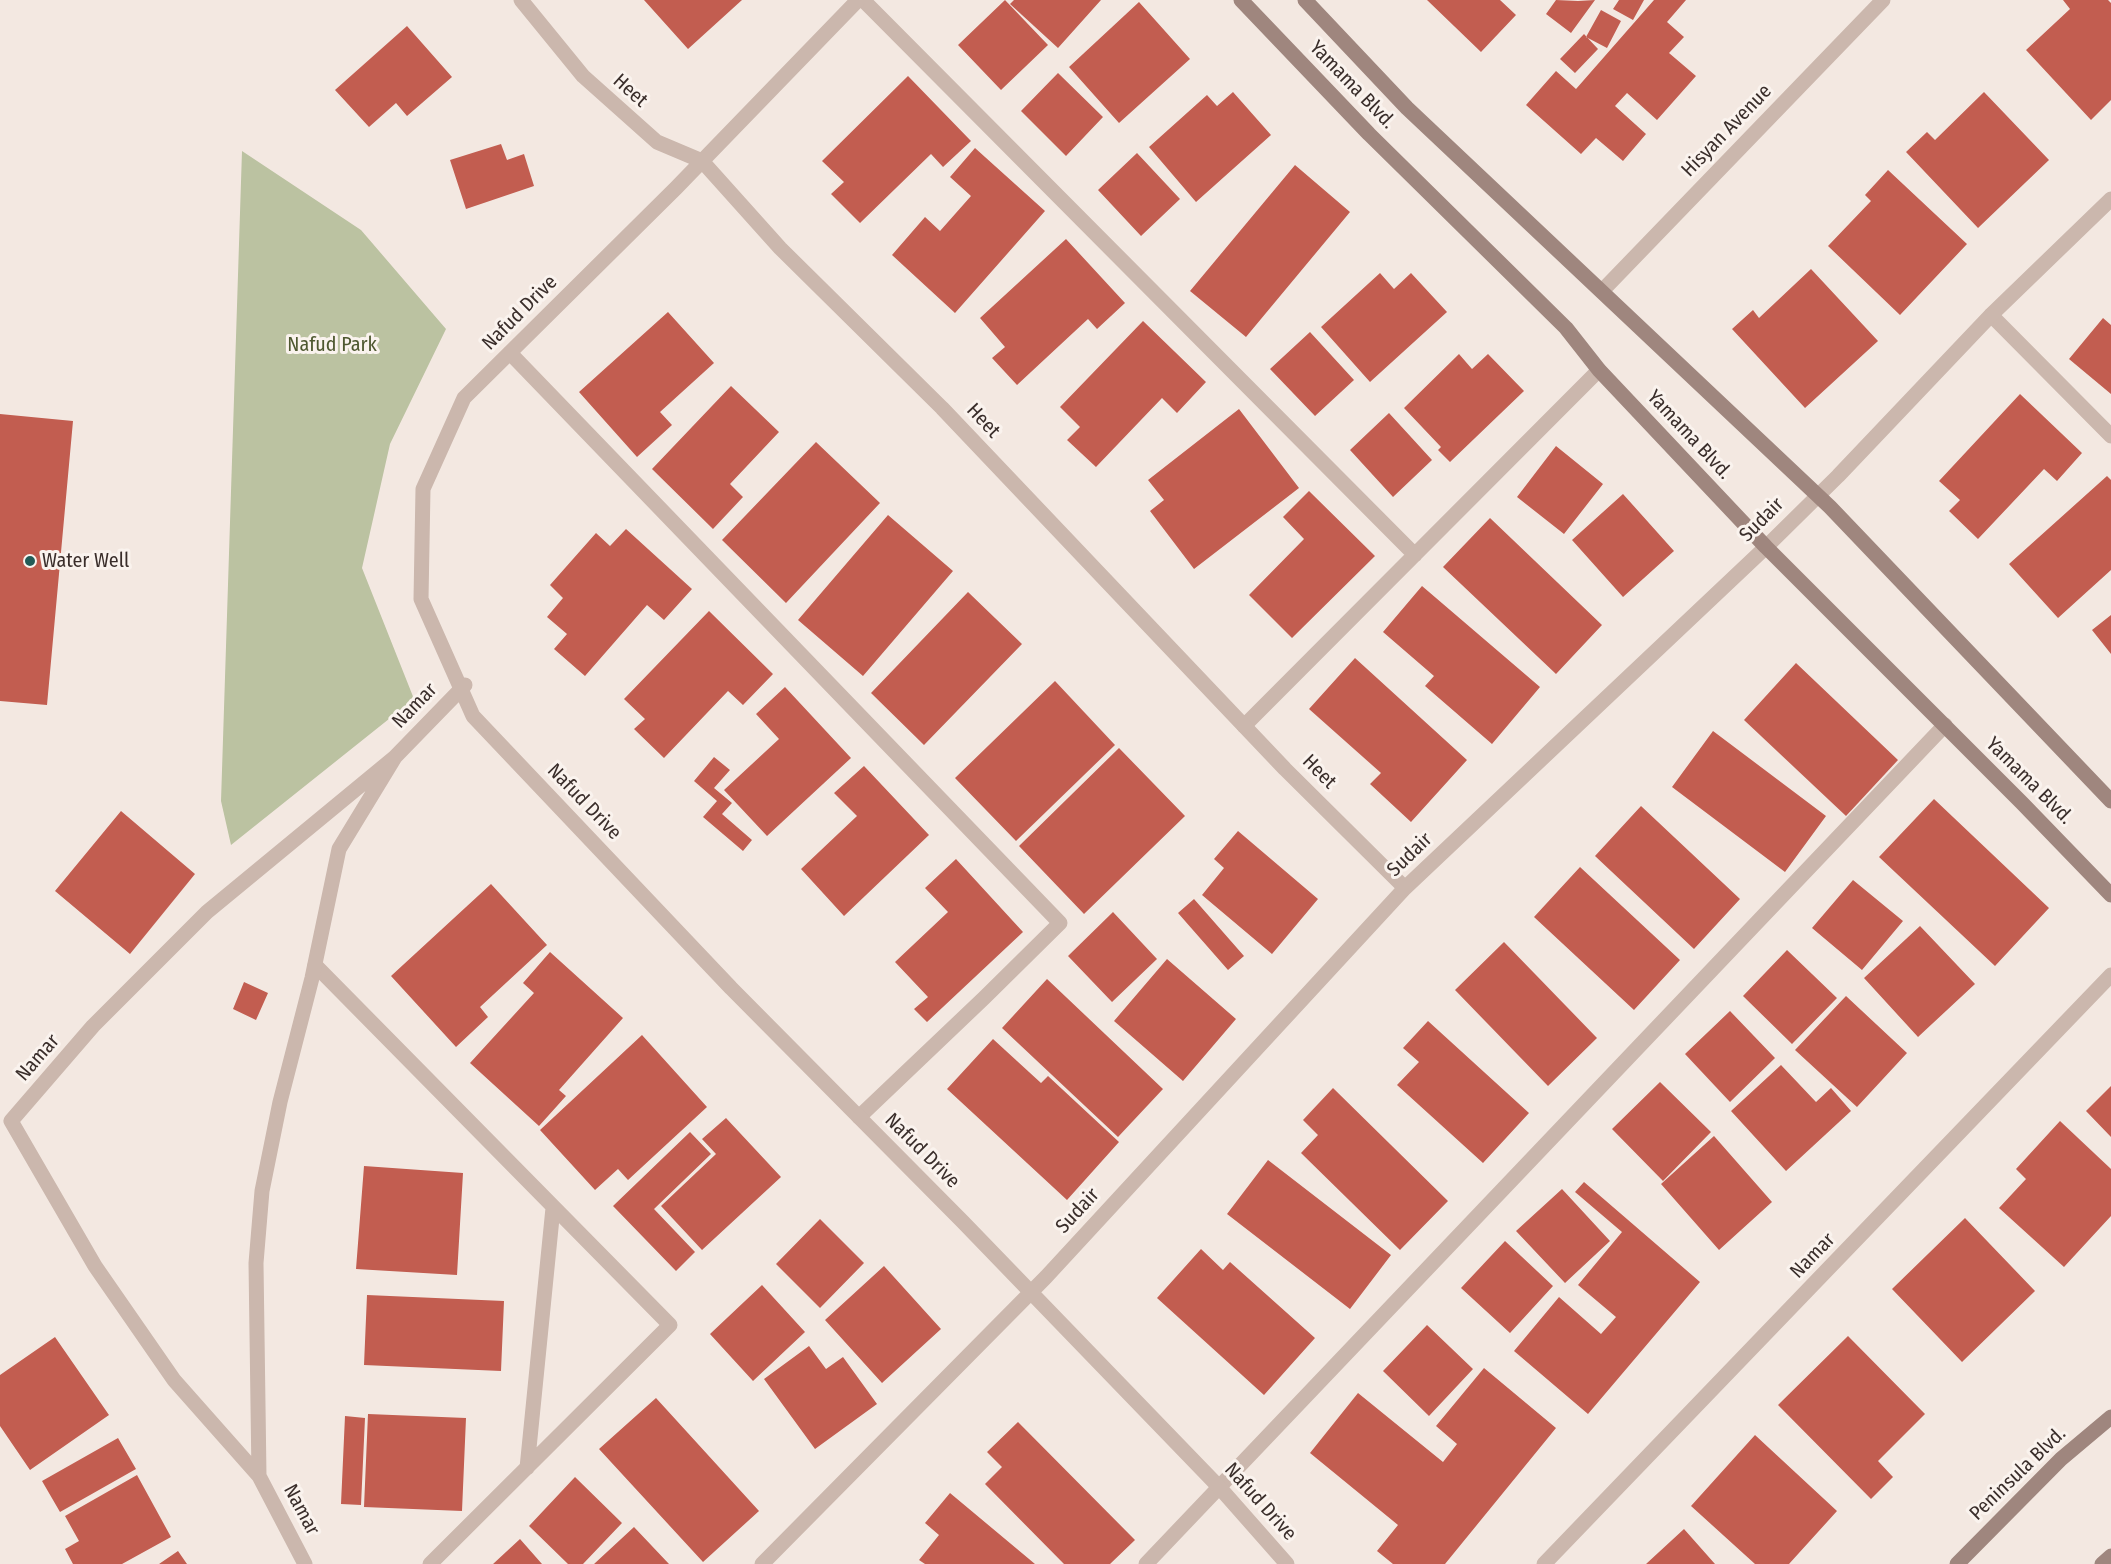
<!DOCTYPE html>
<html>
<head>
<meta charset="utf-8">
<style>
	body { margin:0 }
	canvas { display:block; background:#f3e8e1 }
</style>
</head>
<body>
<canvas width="2111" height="1564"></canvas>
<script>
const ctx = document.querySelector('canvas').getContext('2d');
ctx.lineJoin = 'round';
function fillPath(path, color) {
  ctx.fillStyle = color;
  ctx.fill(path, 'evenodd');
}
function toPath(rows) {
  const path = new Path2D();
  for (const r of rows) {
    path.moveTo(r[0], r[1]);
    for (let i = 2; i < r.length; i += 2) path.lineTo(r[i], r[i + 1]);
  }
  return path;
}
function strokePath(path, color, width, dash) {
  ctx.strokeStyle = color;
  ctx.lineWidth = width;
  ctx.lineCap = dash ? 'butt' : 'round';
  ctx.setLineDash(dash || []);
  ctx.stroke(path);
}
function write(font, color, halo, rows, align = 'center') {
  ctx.font = font + ' "Fira Sans Condensed",sans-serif';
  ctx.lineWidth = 6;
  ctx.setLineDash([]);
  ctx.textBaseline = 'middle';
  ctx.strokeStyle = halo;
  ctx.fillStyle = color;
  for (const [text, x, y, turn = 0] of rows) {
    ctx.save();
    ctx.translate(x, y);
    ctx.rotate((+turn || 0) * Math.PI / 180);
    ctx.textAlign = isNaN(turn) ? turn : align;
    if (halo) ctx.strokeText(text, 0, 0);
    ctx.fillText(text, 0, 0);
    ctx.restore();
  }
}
fillPath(toPath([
	[242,151,361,230,446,329,390,444,362,568,414,699,231,845,221,801]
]), '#bbc2a1');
fillPath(toPath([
	[644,0,742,0,688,49],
	[1005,0,1048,45,1001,90,958,45],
	[1014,0,1101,0,1058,48,1010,4],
	[1427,0,1500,0,1516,15,1481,52],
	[1556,0,1578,1,1595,0,1571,33,1546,14],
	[1619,0,1644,0,1633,20,1613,9],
	[1654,0,1686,0,1667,22,1684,37,1669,53,1696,76,1657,120,1627,93,1615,106,1646,134,1623,161,1596,138,1581,154,1526,105,1556,71,1576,89],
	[2063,0,2108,0,2111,3,2111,100,2091,120,2026,50,2070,9],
	[1139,2,1190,59,1119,123,1069,67],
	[1601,10,1621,21,1607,48,1586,37],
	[407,26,452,77,407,116,396,103,369,127,335,90],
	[1584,34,1598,49,1575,73,1560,59],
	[1058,73,1103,117,1066,156,1021,111],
	[908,76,971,141,943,167,931,154,860,223,831,194,844,182,822,161],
	[1233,92,1271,135,1196,202,1149,147,1207,95,1217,106],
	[1984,92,2049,160,1978,228,1906,152,1927,132,1935,140],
	[501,144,507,160,524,154,534,186,466,209,450,160],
	[975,148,1045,211,955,313,892,255,925,217,940,231,971,196,950,177],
	[1137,153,1180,199,1141,236,1098,190],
	[1295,165,1350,212,1246,337,1190,291],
	[1888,170,1967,244,1900,315,1828,246,1871,201,1865,195],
	[1066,239,1125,303,1097,329,1088,319,1017,385,992,358,1005,347,980,318],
	[1811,269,1878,341,1805,408,1732,329,1753,310,1759,318],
	[1380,273,1394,289,1411,273,1447,312,1370,382,1321,327],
	[668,312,714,363,660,412,672,425,637,457,579,392],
	[2103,318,2111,325,2111,394,2069,359],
	[1143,321,1206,382,1177,413,1162,398,1096,467,1067,440,1080,427,1060,407],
	[1310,332,1354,380,1315,416,1270,369],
	[1459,354,1472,369,1488,354,1524,391,1450,462,1438,450,1441,447,1404,408],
	[731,386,779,432,730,484,743,497,713,529,652,469],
	[2020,394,2082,453,2057,481,2044,469,1978,539,1949,511,1960,500,1939,481],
	[1239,409,1299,488,1194,569,1150,511,1164,500,1148,480],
	[1389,413,1432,460,1393,497,1350,450],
	[0,414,73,421,47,705,0,701],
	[816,442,880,503,786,603,722,540],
	[1556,446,1603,484,1564,534,1517,497],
	[2107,476,2111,480,2111,570,2058,618,2009,564],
	[1309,491,1375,556,1292,638,1249,595,1304,539,1283,517],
	[1623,494,1674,551,1623,597,1572,540],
	[888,515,953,571,863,676,798,620],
	[1490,518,1602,625,1556,674,1443,567],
	[626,529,692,589,664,620,647,605,585,676,554,649,567,634,547,617,563,598,550,585,596,533,610,546],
	[1422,586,1540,687,1492,744,1425,686,1434,676,1383,632],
	[968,592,1022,644,924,745,871,693],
	[709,611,773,674,743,705,728,691,664,758,634,729,645,719,624,699],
	[2111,615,2111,654,2092,630],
	[1355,658,1467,760,1411,822,1370,784,1381,773,1309,709],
	[1796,663,1898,760,1846,816,1744,720],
	[1055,681,1115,745,1016,841,955,778],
	[785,687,851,758,767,836,724,790,779,739,756,714],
	[1713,731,1826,816,1785,872,1672,787],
	[1119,748,1185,816,1084,914,1019,846],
	[714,757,730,770,714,788,732,803,722,814,752,840,743,851,703,817,717,801,694,781],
	[864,766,929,835,844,916,801,869,857,816,834,793],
	[1934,799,2049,908,1995,966,1879,857],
	[1641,806,1740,899,1694,949,1595,856],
	[121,811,195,874,130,954,55,891],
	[1238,831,1318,899,1272,954,1202,895,1224,868,1214,859],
	[956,859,1023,932,927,1022,914,1009,928,997,895,962,948,912,925,888],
	[1580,867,1680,960,1634,1010,1534,917],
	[1853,880,1903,921,1862,970,1812,928],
	[491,884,547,945,480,1007,488,1017,456,1047,391,976],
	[1194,899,1244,956,1228,970,1178,913],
	[1113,912,1157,959,1112,1002,1068,956],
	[1920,926,1975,984,1918,1037,1864,978],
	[1504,942,1597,1038,1548,1086,1455,990],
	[1787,950,1837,998,1792,1044,1743,996],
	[550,952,623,1018,559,1090,566,1096,539,1126,470,1063,534,993,523,983],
	[1167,959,1236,1019,1183,1081,1114,1021],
	[1047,979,1163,1089,1118,1137,1002,1028],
	[244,982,268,993,256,1020,233,1009],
	[1846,996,1907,1053,1857,1107,1795,1050],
	[1730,1011,1775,1058,1730,1102,1685,1054],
	[1428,1021,1529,1113,1483,1163,1397,1085,1419,1062,1403,1048],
	[642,1035,707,1107,628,1180,618,1169,595,1190,540,1130],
	[993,1039,1041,1083,1048,1076,1119,1142,1067,1200,947,1089],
	[1781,1065,1816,1102,1831,1088,1851,1111,1786,1171,1731,1111],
	[1660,1082,1711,1132,1663,1181,1612,1129],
	[2111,1086,2111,1137,2086,1111],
	[1333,1088,1448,1201,1400,1250,1301,1153,1318,1135,1303,1120],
	[726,1118,781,1177,702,1250,661,1206,716,1154,702,1139],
	[2060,1121,2111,1169,2111,1216,2064,1267,1999,1208,2026,1179,2016,1169],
	[690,1132,711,1154,654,1209,695,1252,676,1271,613,1206],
	[1714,1136,1772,1202,1719,1250,1661,1184],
	[1268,1160,1391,1255,1350,1309,1227,1214],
	[364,1166,463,1173,457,1275,356,1269],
	[1584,1182,1700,1282,1588,1414,1514,1351,1559,1297,1601,1334,1616,1317,1578,1285,1622,1232,1575,1192],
	[1562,1189,1610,1241,1565,1283,1516,1231],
	[1965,1218,2035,1291,1962,1362,1892,1289],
	[820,1219,864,1263,820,1308,776,1264],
	[1505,1241,1553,1286,1510,1333,1461,1288],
	[1201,1249,1223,1270,1230,1262,1315,1338,1264,1395,1157,1298],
	[884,1266,941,1329,882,1383,825,1320],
	[762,1285,805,1332,753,1381,710,1334],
	[367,1295,504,1301,501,1371,364,1365],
	[1427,1325,1473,1369,1429,1416,1383,1371],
	[1848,1336,1925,1414,1878,1461,1893,1477,1871,1499,1778,1405],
	[55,1337,109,1415,30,1470,0,1426,0,1375],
	[809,1346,826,1369,843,1357,877,1404,815,1449,764,1379],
	[1484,1368,1556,1428,1445,1564,1393,1564,1377,1551,1398,1525,1310,1453,1358,1393,1443,1462,1457,1444,1436,1426],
	[656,1398,759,1511,703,1562,599,1449],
	[368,1414,466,1418,462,1511,364,1507],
	[345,1416,365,1418,361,1505,341,1504],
	[1018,1422,1135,1540,1110,1564,1064,1564,985,1484,1002,1467,987,1452],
	[1755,1435,1837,1511,1789,1564,1755,1564,1691,1506],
	[118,1438,136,1469,60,1512,42,1481],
	[137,1475,171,1537,122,1564,73,1564,65,1549,79,1541,65,1516],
	[575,1477,622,1523,583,1564,568,1564,529,1526],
	[950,1493,1035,1564,925,1564,919,1560,939,1535,925,1523],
	[634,1527,669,1564,594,1564],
	[1684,1529,1715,1564,1646,1564],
	[520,1539,542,1564,493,1564],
	[178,1551,187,1564,159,1564]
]), '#c25d50');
strokePath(toPath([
	[863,0,1415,555],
	[1991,315,2111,436],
	[510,353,1060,923,984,998,859,1117],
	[1244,726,1599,370],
	[315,965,670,1325,430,1564],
	[527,1468,553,1208],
	[1146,1564,1945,725]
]), '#cbb7ad', 15);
strokePath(toPath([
	[521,0,583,76,657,142,702,161,780,248,942,408,1285,769,1405,888],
	[858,0,676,188,464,398,423,489,421,599,473,716,731,988,963,1222,1220,1488,1287,1564],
	[1602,291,1883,0],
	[259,1476,174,1380,95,1266,11,1121,93,1026,207,912,395,757],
	[305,1564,259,1476,256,1263,262,1191,280,1102,312,978,339,849,395,757,465,685],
	[762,1564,1046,1277,1405,888,1766,547,1838,476,1991,315,2111,199],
	[1544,1564,2111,975]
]), '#cbb7ad', 15);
strokePath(toPath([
	[1241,0,1369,134,1566,328,1599,370,1766,547,2022,803,2111,895],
	[1305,0,1407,108,1830,507,2111,801],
	[1957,1564,2061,1459,2111,1417],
	[2102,1564,2111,1556]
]), '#9f867e', 15);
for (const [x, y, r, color] of [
	[30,561,6,"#225b57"]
]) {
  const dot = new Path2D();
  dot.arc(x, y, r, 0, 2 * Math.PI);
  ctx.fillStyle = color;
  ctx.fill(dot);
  strokePath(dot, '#faf3ee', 2);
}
write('20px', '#3a2e2b', '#faf3ee', [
	["Yamama Blvd.",1352,85,46],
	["Heet",630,91,42],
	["Hisyan Avenue",1727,131,-46],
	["Nafud Drive",520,313,-45],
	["Heet",983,421,47],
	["Yamama Blvd.",1689,435,47],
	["Sudair",1762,520,-45],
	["Namar",415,706,-46],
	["Heet",1319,772,45],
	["Yamama Blvd.",2029,781,45],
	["Nafud Drive",584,802,46],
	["Sudair",1410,855,-44],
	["Namar",38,1058,-49],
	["Nafud Drive",922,1151,45],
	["Sudair",1078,1211,-47],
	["Namar",1813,1256,-46],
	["Peninsula Blvd.",2018,1474,-44],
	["Nafud Drive",1260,1502,48],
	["Namar",301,1510,62]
]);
write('20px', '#4e5830', '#faf3ee', [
	["Nafud Park",332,345]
]);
write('20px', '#3a2e2b', '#faf3ee', [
	["Water Well",42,561]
], 'left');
</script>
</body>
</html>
